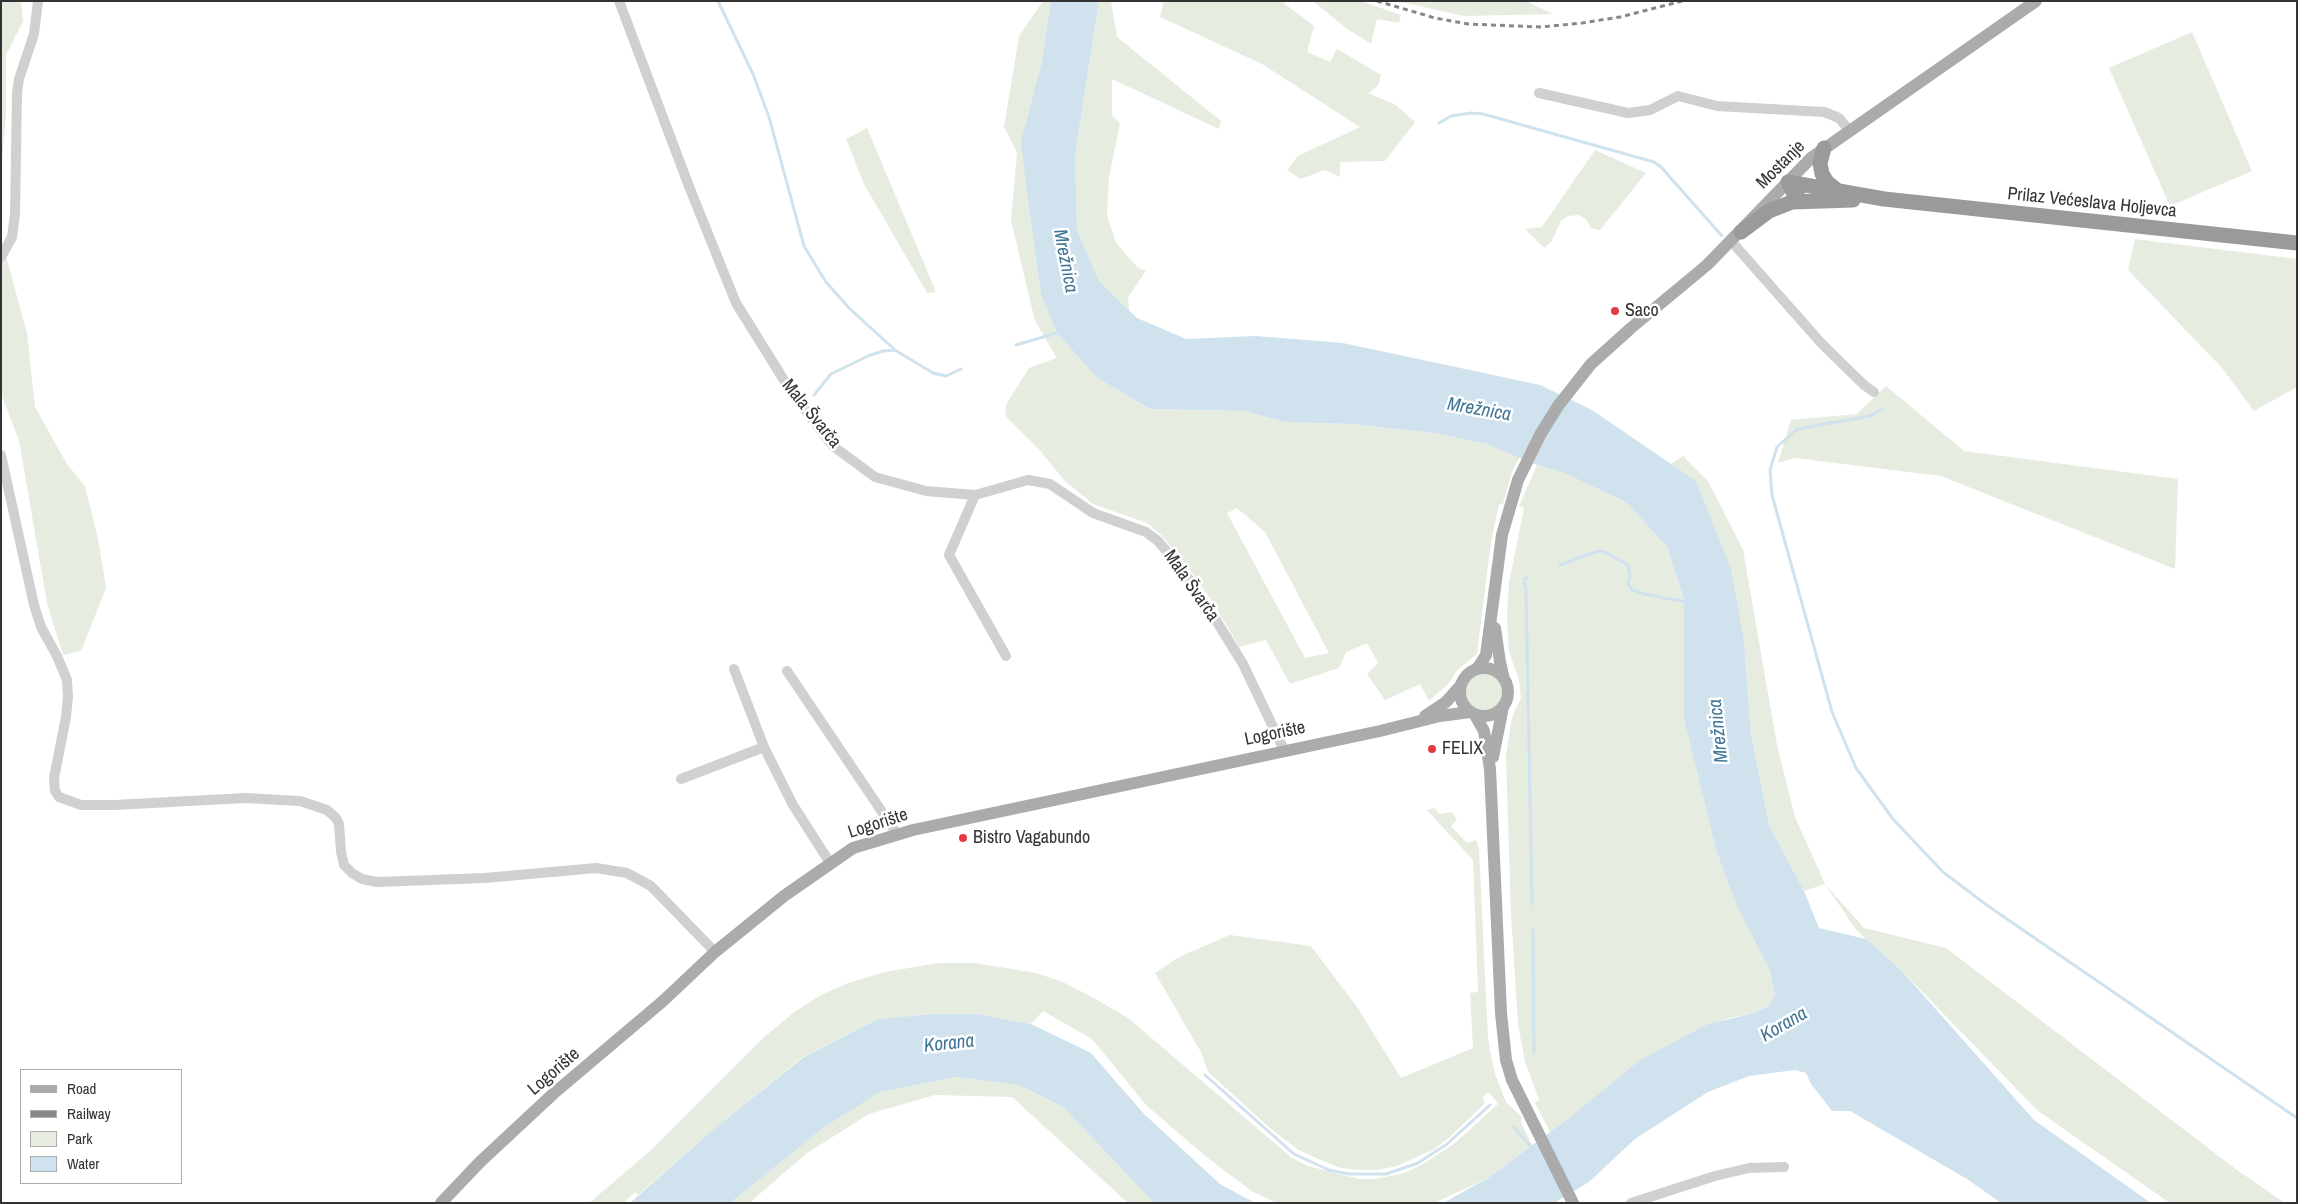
<!DOCTYPE html>
<html>
<head>
<meta charset="utf-8">
<style>
	body { margin:0 }
	#map { position:relative; width:2298px; height:1204px; overflow:hidden; background:#fff; font-family:"Archivo Narrow",sans-serif }
	canvas { display:block }
	.frame { position:absolute; inset:0; border:2px solid #333; pointer-events:none }
	.legend { position:absolute; left:20px; top:1069px; width:162px; height:115px; box-sizing:border-box; background:#fff; border:1px solid #adadad; margin:0; padding:6px 9px; list-style:none; font-size:15px; color:#333 }
	.legend li { display:flex; align-items:center; gap:10px; height:25px }
	.legend b { width:25px; border:1px solid #adadad }
</style>
</head>
<body>
<div id="map">
<canvas width="2298" height="1204"></canvas>
<div class="frame"></div>
<ul class="legend">
<li><b style="height:6px;background:#ababab"></b>Road</li>
<li><b style="height:6px;background:#888"></b>Railway</li>
<li><b style="height:14px;background:#e6ecdf"></b>Park</li>
<li><b style="height:14px;background:#cfe2ee"></b>Water</li>
</ul>
</div>
<script>
const ctx = document.querySelector('canvas').getContext('2d');
ctx.lineJoin = 'round';
function fillPath(path, color) {
  ctx.fillStyle = color;
  ctx.fill(path, 'evenodd');
}
function toPath(rows) {
  const path = new Path2D();
  for (const r of rows) {
    if (r.length === 3) {
      path.moveTo(r[0] + r[2], r[1]);
      path.arc(r[0], r[1], r[2], 0, 2 * Math.PI);
      continue;
    }
    path.moveTo(r[0], r[1]);
    for (let i = 2; i < r.length; i += 2) path.lineTo(r[i], r[i + 1]);
  }
  return path;
}
function strokePath(path, color, width, dash) {
  ctx.strokeStyle = color;
  ctx.lineWidth = width;
  ctx.lineCap = dash ? 'butt' : 'round';
  ctx.setLineDash(dash || []);
  ctx.stroke(path);
}
function write(font, color, halo, rows, align = 'center') {
  ctx.font = font + ' "Archivo Narrow",sans-serif';
  ctx.lineWidth = 5;
  ctx.setLineDash([]);
  ctx.textBaseline = 'middle';
  ctx.strokeStyle = halo;
  ctx.fillStyle = color;
  for (const [text, x, y, turn = 0] of rows) {
    ctx.save();
    ctx.translate(x, y);
    ctx.rotate((+turn || 0) * Math.PI / 180);
    ctx.textAlign = isNaN(turn) ? turn : align;
    if (halo) ctx.strokeText(text, 0, 0);
    ctx.fillText(text, 0, 0);
    ctx.restore();
  }
}
fillPath(toPath([
	[1,1,21,1,23,21,6,55,6,112,1,175],
	[1043,1,1051,1,1041,66,1029,208,1041,295,1057,333,1096,377,1150,409,1244,411,1285,422,1350,424,1434,433,1486,444,1520,456,1512,472,1503,504,1499,504,1491,542,1477,654,1457,670,1450,682,1429,701,1420,684,1385,700,1367,674,1378,663,1367,643,1346,652,1339,668,1290,684,1266,640,1239,647,1214,604,1189,568,1161,535,1147,523,1093,504,1064,480,1037,447,1007,418,1005,411,1007,403,1029,368,1057,358,1035,321,1025,279,1011,220,1017,153,1004,127,1019,36],
	[1237,508,1265,532,1329,653,1305,658,1227,513],
	[1099,1,1111,1,1117,37,1221,121,1219,129,1112,79,1112,115,1120,124,1109,177,1107,215,1116,243,1138,268,1146,271,1128,297,1129,310,1099,281,1077,230,1075,155],
	[1164,1,1281,1,1314,26,1307,52,1330,62,1337,49,1381,75,1378,86,1368,93,1396,105,1415,122,1385,161,1340,162,1340,177,1325,170,1301,179,1287,170,1298,156,1360,127,1262,64,1160,17],
	[1313,1,1361,1,1401,15,1399,23,1377,19,1371,44,1346,28],
	[1397,1,1526,1,1553,14,1463,16],
	[2192,32,2252,171,2170,206,2109,68],
	[867,128,936,292,927,293,864,184,846,139],
	[1595,150,1646,173,1600,230,1591,228,1586,219,1578,215,1568,216,1561,221,1551,242,1544,248,1525,229,1542,227],
	[1,238,27,333,35,407,67,464,85,486,98,538,106,588,81,651,63,655,47,603,19,440,1,394],
	[2135,239,2297,259,2297,387,2254,411,2222,368,2128,270],
	[1886,386,1964,451,2178,479,2175,569,1941,476,1795,458,1778,463,1791,420,1857,414],
	[1683,456,1708,481,1743,550,1777,745,1795,817,1825,884,1864,928,1946,948,2237,1170,2285,1203,2170,1203,2038,1111,1901,970,1857,931,1825,884,1804,891,1769,825,1751,734,1744,642,1671,464],
	[1537,465,1562,472,1626,502,1667,547,1684,599,1684,719,1716,850,1736,904,1770,971,1775,993,1767,1007,1754,1013,1724,1019,1573,1115,1550,1132,1535,1103,1539,1099,1525,1062,1518,1025,1511,914,1506,755,1512,717,1521,698,1519,680,1509,652,1507,617,1509,582,1524,508,1519,506],
	[1484,692,19],
	[1434,808,1440,814,1452,812,1457,820,1451,826,1467,843,1476,840,1479,849,1488,1038,1491,1055,1495,1074,1506,1102,1522,1117,1521,1122,1532,1145,1488,1178,1434,1203,1277,1203,1253,1192,1204,1155,1146,1105,1092,1039,1043,1011,1031,1024,977,1014,933,1014,878,1019,803,1057,716,1127,638,1195,635,1192,623,1203,589,1203,649,1152,763,1038,793,1013,819,996,848,983,885,972,939,963,975,963,1036,973,1063,982,1092,997,1128,1018,1292,1158,1308,1166,1359,1179,1375,1179,1405,1173,1423,1164,1455,1143,1498,1104,1489,1092,1482,1097,1485,1103,1450,1137,1433,1150,1397,1166,1377,1170,1359,1170,1341,1168,1318,1159,1297,1149,1271,1129,1208,1072,1201,1052,1155,973,1179,957,1230,935,1311,946,1357,1007,1401,1078,1473,1048,1470,993,1478,992,1473,860,1427,810],
	[957,1077,1019,1085,1063,1107,1154,1203,1128,1203,1012,1097,935,1095,869,1114,807,1153,749,1203,730,1203,824,1126,880,1092]
]), '#e6ecdf');
fillPath(toPath([
	[1051,1,1099,1,1075,155,1077,230,1099,281,1137,318,1186,339,1256,336,1343,343,1540,385,1592,410,1696,481,1731,569,1744,642,1751,734,1769,825,1804,891,1819,928,1866,939,1901,970,2034,1120,2151,1203,2001,1203,1967,1179,1850,1111,1832,1111,1811,1084,1806,1073,1795,1070,1749,1076,1708,1092,1635,1139,1589,1182,1554,1203,1443,1203,1488,1178,1573,1115,1640,1060,1708,1024,1754,1013,1767,1007,1775,994,1770,971,1736,904,1716,850,1684,719,1684,599,1667,547,1626,502,1562,472,1537,465,1486,444,1434,433,1350,424,1285,422,1244,411,1150,409,1096,377,1057,333,1041,295,1029,208,1021,142,1041,66],
	[933,1014,977,1014,1031,1024,1091,1053,1144,1114,1220,1184,1255,1203,1154,1203,1063,1107,1019,1085,957,1077,880,1092,824,1127,730,1203,630,1203,716,1127,804,1057,878,1019]
]), '#cfe2ee');
strokePath(toPath([
	[718,1,753,74,769,117,804,246,826,282,849,308,895,350],
	[1439,123,1451,116,1471,113,1483,114,1654,162,1661,167,1722,236],
	[1016,345,1057,333],
	[814,395,831,374,868,356,883,351,895,350,933,373,946,376,961,369],
	[1883,409,1870,416,1797,429,1777,447,1770,470,1772,495,1832,712,1856,768,1893,819,1943,872,1988,906,2297,1118],
	[1560,565,1589,554,1600,551,1607,553,1628,565,1630,576,1628,583,1632,590,1649,595,1687,602],
	[1527,578,1524,579,1526,590,1532,904],
	[1533,929,1534,1053],
	[1205,1075,1294,1154,1329,1170,1349,1174,1386,1174,1418,1163,1447,1144,1490,1105],
	[1514,1127,1533,1149]
]), '#cfe2ee', 3);
strokePath(toPath([
	[619,1,690,189,736,303,792,393,833,446,875,477,926,491,975,495,1028,480,1050,484,1093,513,1146,532,1158,541,1184,572,1209,609,1243,664,1284,750],
	[1539,93,1628,113,1650,110,1678,96,1717,106,1824,112,1839,118,1849,130],
	[1731,241,1822,344,1864,385,1874,392],
	[1,257,12,237,15,214,17,93,19,79,34,34,38,1],
	[1,455,34,605,41,627,57,656,67,680,68,696,66,717,54,778,55,791,59,797,81,805,115,805,245,798,300,801,327,810,336,818,339,824,341,852,344,865,352,873,362,879,377,882,485,878,596,868,627,873,651,886,715,952],
	[975,495,949,555,1006,656],
	[734,669,764,747,793,805,830,863],
	[787,671,897,834],
	[681,779,764,747],
	[1631,1203,1715,1176,1749,1168,1784,1167]
]), '#d0d0d0', 10);
strokePath(toPath([
	[1495,628,1500,662,1504,679],
	[1484,692,24],
	[1477,669,1486,655,1502,535,1518,480,1540,435,1558,406,1591,364,1631,328,1707,265,1811,158,2036,1],
	[1475,715,1484,731,1490,769,1501,1013,1506,1060,1512,1080,1573,1203],
	[1425,716,1446,702,1461,685],
	[1493,757,1503,707],
	[441,1203,480,1162,553,1094,663,1001,715,952,784,896,853,848,913,830,1380,731,1440,716,1470,712]
]), '#ababab', 12);
strokePath(toPath([
	[1824,148,1820,163,1822,174,1827,182,1837,190],
	[1801,200,1794,194,1788,182,1884,199,2297,243],
	[1741,232,1769,211,1792,202,1853,200]
]), '#9a9a9a', 15);
strokePath(toPath([
	[1377,1,1435,18,1468,24,1541,27,1582,23,1620,17,1682,1]
]), '#888', 3, [5, 4]);
for (const [x, y, r, color] of [
	[1615,311,5,"#e63946"],
	[1432,749,5,"#e63946"],
	[963,838,5,"#e63946"]
]) {
  const dot = new Path2D();
  dot.arc(x, y, r, 0, 2 * Math.PI);
  ctx.fillStyle = color;
  ctx.fill(dot);
  strokePath(dot, '#fff', 2);
}
write('18px', '#333', '#fff', [
	["Mostanje",1781,165,-45],
	["Prilaz Većeslava Holjevca",2092,203,6],
	["Mala Švarča",811,414,51],
	["Mala Švarča",1191,586,55],
	["Logorište",1275,734,-12],
	["Logorište",878,824,-18],
	["Logorište",554,1072,-41]
]);
write('18px', '#333', '#fff', [
	["Saco",1625,311],
	["FELIX",1442,749],
	["Bistro Vagabundo",973,838]
], 'left');
write('italic 19px', '#3f7597', '#fff', [
	["Mrežnica",1065,261,79],
	["Mrežnica",1479,410,10],
	["Mrežnica",1719,731,-96],
	["Korana",1784,1025,-30],
	["Korana",949,1044,-6]
]);
</script>
</body>
</html>
